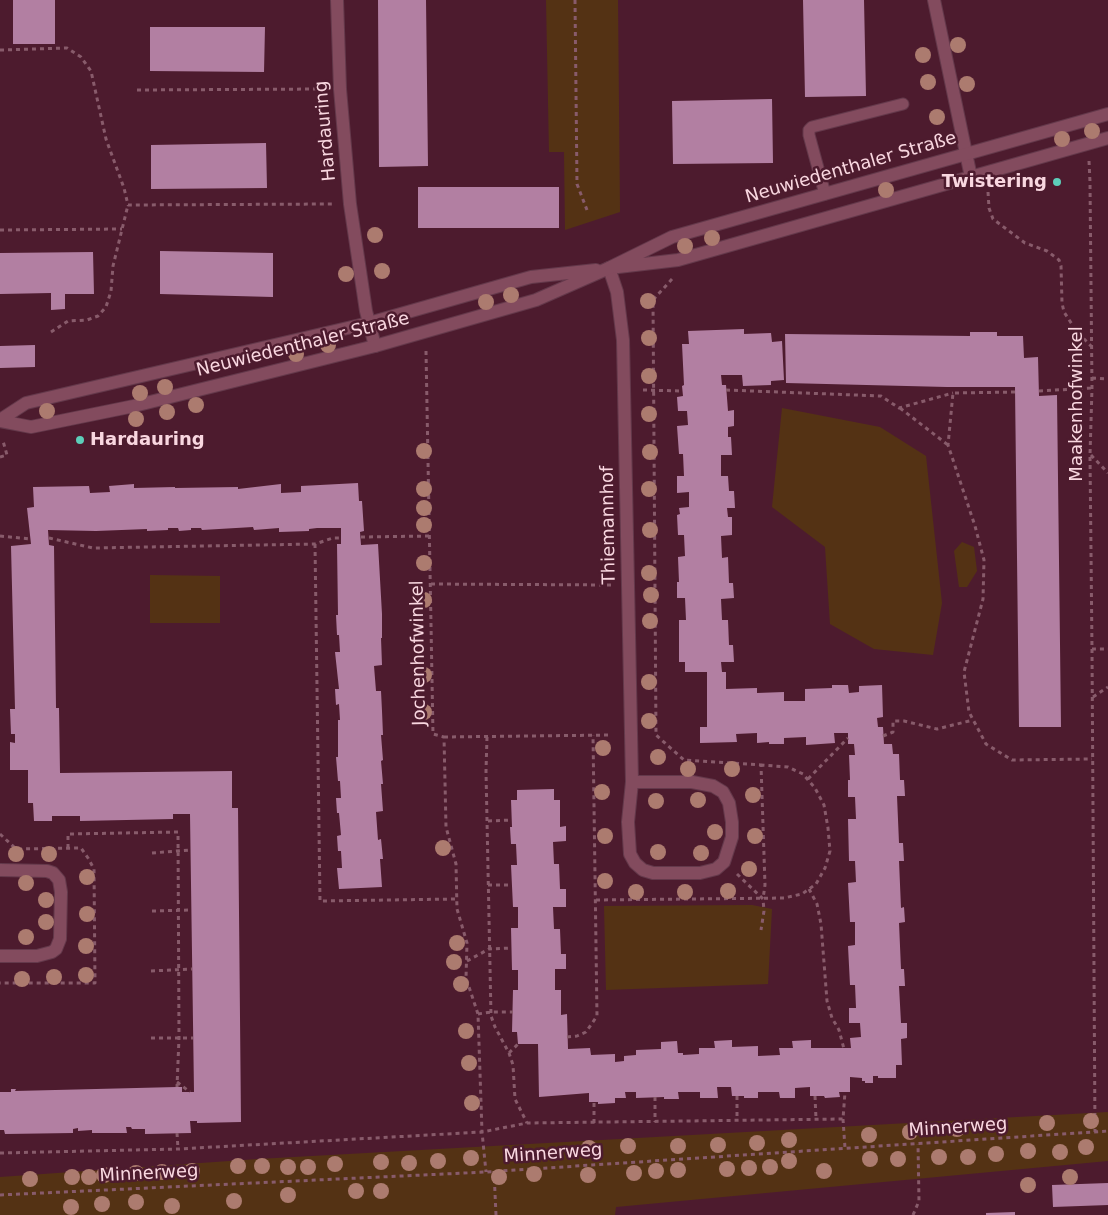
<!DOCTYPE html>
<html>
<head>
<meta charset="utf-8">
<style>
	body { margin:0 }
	canvas { display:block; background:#4d1b2e }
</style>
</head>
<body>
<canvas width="1108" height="1215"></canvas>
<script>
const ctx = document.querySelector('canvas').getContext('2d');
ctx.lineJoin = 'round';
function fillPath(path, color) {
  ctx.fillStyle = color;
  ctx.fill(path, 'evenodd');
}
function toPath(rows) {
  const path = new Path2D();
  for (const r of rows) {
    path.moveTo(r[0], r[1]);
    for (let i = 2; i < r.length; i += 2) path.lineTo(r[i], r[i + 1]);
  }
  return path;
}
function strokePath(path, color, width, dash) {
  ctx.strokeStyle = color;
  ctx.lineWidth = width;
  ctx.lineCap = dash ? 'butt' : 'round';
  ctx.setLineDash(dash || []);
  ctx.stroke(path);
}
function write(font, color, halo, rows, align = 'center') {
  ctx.font = font + ' "DejaVu Sans",sans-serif';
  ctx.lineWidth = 5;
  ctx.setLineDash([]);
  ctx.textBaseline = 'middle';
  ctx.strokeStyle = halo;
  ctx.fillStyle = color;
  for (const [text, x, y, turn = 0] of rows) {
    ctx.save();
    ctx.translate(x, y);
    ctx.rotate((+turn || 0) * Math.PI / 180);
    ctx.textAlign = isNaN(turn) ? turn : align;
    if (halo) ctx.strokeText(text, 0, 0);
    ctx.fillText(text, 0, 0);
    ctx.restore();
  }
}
fillPath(toPath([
	[546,0,618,0,620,212,565,230,564,152,549,152],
	[782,408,880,427,926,456,942,603,933,655,874,649,830,624,825,547,772,507],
	[962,542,974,547,977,571,967,587,959,587,954,551],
	[150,575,220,576,220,623,150,623],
	[752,905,772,909,768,984,606,990,604,906],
	[1108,1112,1108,1161,616,1207,615,1215,0,1215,0,1177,258,1159]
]), '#543214');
fillPath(toPath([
	[13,0,55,0,55,44,13,44],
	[378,0,426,0,428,166,379,167],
	[803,0,864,0,866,96,805,97],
	[150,27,265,27,264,72,150,71],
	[772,99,773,163,673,164,672,101],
	[266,143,267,188,151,189,151,145],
	[418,187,559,187,559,228,418,228],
	[160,251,273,253,273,297,160,294],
	[93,252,94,294,65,294,65,309,51,310,51,293,0,294,0,253],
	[744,329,744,334,771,333,772,342,782,341,784,380,771,381,771,385,743,386,742,375,721,375,722,385,726,385,728,411,734,410,734,426,728,427,728,437,731,437,732,455,721,455,721,476,728,476,729,491,734,491,735,508,727,508,728,517,732,517,732,535,721,536,722,558,728,557,729,583,733,583,734,598,721,599,722,620,728,620,729,645,733,645,734,662,721,662,722,672,726,672,726,689,757,688,757,693,784,692,784,701,805,701,805,689,832,688,832,685,848,685,849,693,859,692,859,686,882,685,883,717,877,718,878,727,883,727,884,744,892,744,893,754,899,754,900,780,904,780,905,796,897,796,899,843,903,843,904,861,899,861,901,908,904,907,905,922,899,923,901,969,904,969,905,986,899,986,901,1023,907,1023,907,1038,901,1039,902,1065,896,1065,896,1078,878,1078,878,1076,873,1076,873,1083,865,1083,865,1081,862,1081,862,1078,850,1077,850,1092,839,1092,840,1097,825,1098,824,1096,810,1096,810,1087,795,1088,795,1098,780,1098,779,1092,758,1092,758,1098,744,1098,744,1096,732,1096,731,1087,717,1087,718,1098,700,1098,700,1092,678,1092,679,1099,664,1099,664,1097,636,1098,636,1092,625,1092,626,1098,615,1098,615,1103,598,1104,598,1102,589,1102,589,1093,539,1097,538,1044,518,1044,517,1032,512,1032,513,990,518,990,518,970,512,970,511,928,518,928,518,907,513,907,511,865,517,865,516,844,511,844,510,827,512,827,511,800,517,800,517,790,554,789,554,800,560,800,560,827,566,826,566,841,553,842,554,864,559,864,560,889,566,889,566,907,553,907,554,929,560,929,561,954,566,954,566,969,555,969,555,990,561,990,561,1015,567,1014,568,1049,590,1048,591,1055,615,1054,615,1062,624,1061,624,1056,636,1055,636,1050,661,1049,661,1042,677,1041,678,1053,683,1053,683,1055,699,1054,699,1048,715,1048,714,1041,732,1040,732,1047,758,1046,758,1056,780,1055,779,1048,793,1048,792,1041,811,1040,811,1048,851,1048,850,1038,861,1037,860,1023,849,1023,849,1008,856,1008,855,985,850,985,848,946,855,945,855,922,850,922,848,883,856,882,855,861,849,861,848,819,856,819,855,797,848,797,848,780,850,780,849,755,855,755,854,744,848,744,848,733,834,733,835,743,806,745,806,737,784,738,784,744,769,744,769,742,757,743,757,733,736,734,737,742,700,743,700,727,707,727,707,672,685,672,685,662,679,662,679,620,686,620,685,598,677,598,677,582,679,582,678,557,685,556,684,535,678,535,677,515,680,514,679,508,689,507,689,492,677,493,677,476,684,476,683,454,679,454,677,426,688,425,687,411,678,411,677,397,683,396,682,386,684,385,682,344,689,344,688,331],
	[970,332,997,332,997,336,1023,336,1024,358,1038,357,1039,396,1057,395,1061,727,1019,727,1015,387,947,387,786,383,785,334,970,336],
	[35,345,35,367,0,368,0,346],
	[358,483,359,501,362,501,364,531,360,532,361,545,378,544,382,614,382,638,381,638,382,665,374,666,376,691,381,691,382,711,383,735,381,735,383,760,381,761,383,784,381,784,383,811,376,812,378,840,381,839,383,859,380,859,382,887,339,889,337,868,342,868,341,851,338,851,337,836,341,835,339,813,337,813,336,798,341,798,340,781,338,781,336,757,338,757,338,720,340,720,339,704,336,705,335,689,339,689,335,652,340,652,339,635,337,635,336,615,338,615,337,544,341,544,341,528,317,528,309,529,309,531,279,532,279,528,254,530,253,527,202,530,201,528,191,528,191,530,179,531,178,528,168,528,168,530,147,531,147,529,96,531,48,530,49,545,54,546,56,708,59,708,60,773,232,771,232,808,238,808,241,1122,197,1123,197,1121,190,1121,191,1133,145,1134,145,1129,132,1129,131,1127,126,1127,127,1133,92,1133,92,1130,78,1131,78,1128,73,1129,73,1133,5,1134,4,1130,0,1130,0,1092,11,1092,11,1089,16,1089,15,1091,177,1087,182,1087,182,1092,194,1092,190,814,173,814,173,819,80,821,80,816,52,816,52,821,34,821,33,803,28,803,28,770,10,770,10,742,15,743,15,734,11,734,10,709,15,709,11,546,31,544,27,508,34,507,33,487,89,486,90,493,110,492,109,486,134,484,134,488,175,487,175,488,238,487,238,489,281,484,281,493,301,492,301,486],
	[1108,1183,1108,1205,1053,1207,1052,1185],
	[1015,1212,1015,1215,986,1215,986,1213]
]), '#b27fa2');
const lane = toPath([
	[825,194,809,135,809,130,812,127,903,104]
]);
const street = toPath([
	[337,0,340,89,350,204,366,311,375,346],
	[934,0,971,177],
	[609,268,617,292,623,340,632,782,628,822,630,854,635,863,643,870,653,873,700,873,716,869,724,862,732,837,732,822,729,803,723,792,713,786,692,782,632,782],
	[0,870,47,871,53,873,59,880,61,892,60,939,56,949,52,952,37,956,0,956]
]);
const secondary = toPath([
	[618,267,678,260,1108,138],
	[0,420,26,403,369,323,531,277,596,270],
	[0,421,31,427,134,406,375,346,536,300,609,268,672,237,1108,114]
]);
strokePath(lane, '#64394b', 13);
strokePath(street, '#64394b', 14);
strokePath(secondary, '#64394b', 14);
strokePath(toPath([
	[575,0,577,184,587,210],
	[0,50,67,48,81,57,91,71,106,139,124,188,128,205,332,204],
	[137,90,322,89],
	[1089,161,1090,182,1092,388,1090,455,1092,649,1108,649],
	[988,192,989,208,993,219,1025,243,1047,251,1059,260,1061,266,1062,303,1064,312,1077,332,1092,347],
	[0,230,122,229],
	[672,279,653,300,656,735,684,760,761,765,765,885,763,899],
	[51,332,68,321,87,320,98,316,106,307,111,291,113,266,128,205],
	[426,351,433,734,444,737,446,827,456,864,457,909,467,943,466,978,478,1014,482,1132,486,1172],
	[1092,378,1108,379],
	[643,390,683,391],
	[726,390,881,396,899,408,953,393],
	[1039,391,1092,388],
	[1015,392,953,393,948,445,975,526,984,560,983,599,964,672,969,712,986,744,1012,760,1092,759],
	[900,408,948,445],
	[1091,455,1108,473],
	[0,457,7,455,3,441],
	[0,536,31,539],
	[361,537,430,536],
	[49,538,93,548,315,544,333,538,341,538],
	[315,544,320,901,456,899],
	[431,584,611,585],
	[1092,649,1095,1132],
	[1093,697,1108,687],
	[883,736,893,732,893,721,904,721,937,729,973,720],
	[444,737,612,735],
	[487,737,486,771,491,1016,495,1027,509,1053,513,1065,515,1099,527,1123],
	[808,779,848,738],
	[488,821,512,820],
	[0,834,16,849,81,848,88,858,94,869,95,983,0,983],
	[68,848,68,834,178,832,179,1038,177,1087],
	[152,853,190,850],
	[737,874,763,899,764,911,761,930],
	[488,885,512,885],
	[809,889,817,904,821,924,827,1001,832,1018,839,1030,844,1049],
	[596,900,784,898,802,894,816,884,825,868,830,851,828,828,824,805,815,788,803,774,788,767,761,765],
	[152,911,191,910],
	[467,961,489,949,511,948],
	[151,971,192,969],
	[478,1014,491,1012,513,1012],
	[567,1037,577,1036,586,1032,597,1016,593,735],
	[151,1038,193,1038],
	[509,1053,518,1044],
	[177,1082,190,1092],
	[737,1096,737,1120],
	[815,1096,816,1119],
	[655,1097,655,1122],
	[843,1119,845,1148],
	[594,1123,594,1102],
	[177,1133,178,1149],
	[0,1153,178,1149,482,1132,527,1123,843,1119,845,1092],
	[494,1171,496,1215],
	[0,1195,486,1172,1108,1131],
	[913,1215,919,1201,918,1144]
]), '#885b6b', 3, [4, 4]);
strokePath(lane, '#834b5e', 11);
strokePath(street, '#834b5e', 12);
strokePath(secondary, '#834b5e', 12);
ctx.fillStyle = '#ac7b6f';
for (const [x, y] of [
	[958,45],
	[923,55],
	[928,82],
	[967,84],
	[937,117],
	[1092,131],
	[1062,139],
	[886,190],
	[375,235],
	[712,238],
	[685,246],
	[382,271],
	[346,274],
	[511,295],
	[648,301],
	[486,302],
	[649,338],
	[328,345],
	[296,354],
	[649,376],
	[165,387],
	[140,393],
	[196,405],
	[47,411],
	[167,412],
	[649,414],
	[136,419],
	[424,451],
	[650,452],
	[424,489],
	[649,489],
	[424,508],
	[424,525],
	[650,530],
	[424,563],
	[649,573],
	[651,595],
	[424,600],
	[650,621],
	[424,675],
	[649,682],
	[424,712],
	[649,721],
	[603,748],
	[658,757],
	[688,769],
	[732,769],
	[602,792],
	[753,795],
	[698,800],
	[656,801],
	[715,832],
	[605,836],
	[755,836],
	[443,848],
	[658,852],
	[701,853],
	[16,854],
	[49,854],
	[749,869],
	[87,877],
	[605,881],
	[26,883],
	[728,891],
	[636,892],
	[685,892],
	[46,900],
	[87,914],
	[46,922],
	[26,937],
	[457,943],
	[86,946],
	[454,962],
	[86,975],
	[54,977],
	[22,979],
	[461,984],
	[466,1031],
	[469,1063],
	[472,1103],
	[1091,1121],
	[1047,1123],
	[957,1129],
	[910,1132],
	[869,1135],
	[789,1140],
	[757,1143],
	[718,1145],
	[628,1146],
	[678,1146],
	[1086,1147],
	[589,1148],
	[1028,1151],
	[1060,1152],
	[996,1154],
	[939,1157],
	[968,1157],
	[471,1158],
	[870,1159],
	[898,1159],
	[438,1161],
	[789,1161],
	[381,1162],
	[409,1163],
	[335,1164],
	[238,1166],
	[262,1166],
	[288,1167],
	[308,1167],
	[770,1167],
	[749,1168],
	[727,1169],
	[678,1170],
	[192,1171],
	[656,1171],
	[824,1171],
	[162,1172],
	[136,1173],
	[634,1173],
	[534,1174],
	[104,1175],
	[588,1175],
	[72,1177],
	[89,1177],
	[499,1177],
	[1070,1177],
	[30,1179],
	[1028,1185],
	[356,1191],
	[381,1191],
	[288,1195],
	[234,1201],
	[136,1202],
	[102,1204],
	[172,1206],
	[71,1207]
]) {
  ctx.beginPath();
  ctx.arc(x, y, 8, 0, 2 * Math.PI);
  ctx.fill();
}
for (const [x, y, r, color] of [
	[1057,182,5,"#5dceb9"],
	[80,440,5,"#5dceb9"]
]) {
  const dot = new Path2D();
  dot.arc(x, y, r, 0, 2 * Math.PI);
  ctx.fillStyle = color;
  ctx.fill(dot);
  strokePath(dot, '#4d1b2e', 2);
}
write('18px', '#f9d7e0', '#4d1b2e', [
	["Hardauring",326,131,-95],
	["Neuwiedenthaler Straße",851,168,-16],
	["Neuwiedenthaler Straße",303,345,-14],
	["Maakenhofwinkel",1077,404,-90],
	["Thiemannhof",609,525,-91],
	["Jochenhofwinkel",419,653,-91],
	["Minnerweg",958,1128,-4],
	["Minnerweg",553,1154,-4],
	["Minnerweg",149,1174,-3]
]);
write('bold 18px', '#f9d7e0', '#4d1b2e', [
	["Twistering",1047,182],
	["Hardauring",90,440,"left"]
], 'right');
</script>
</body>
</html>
